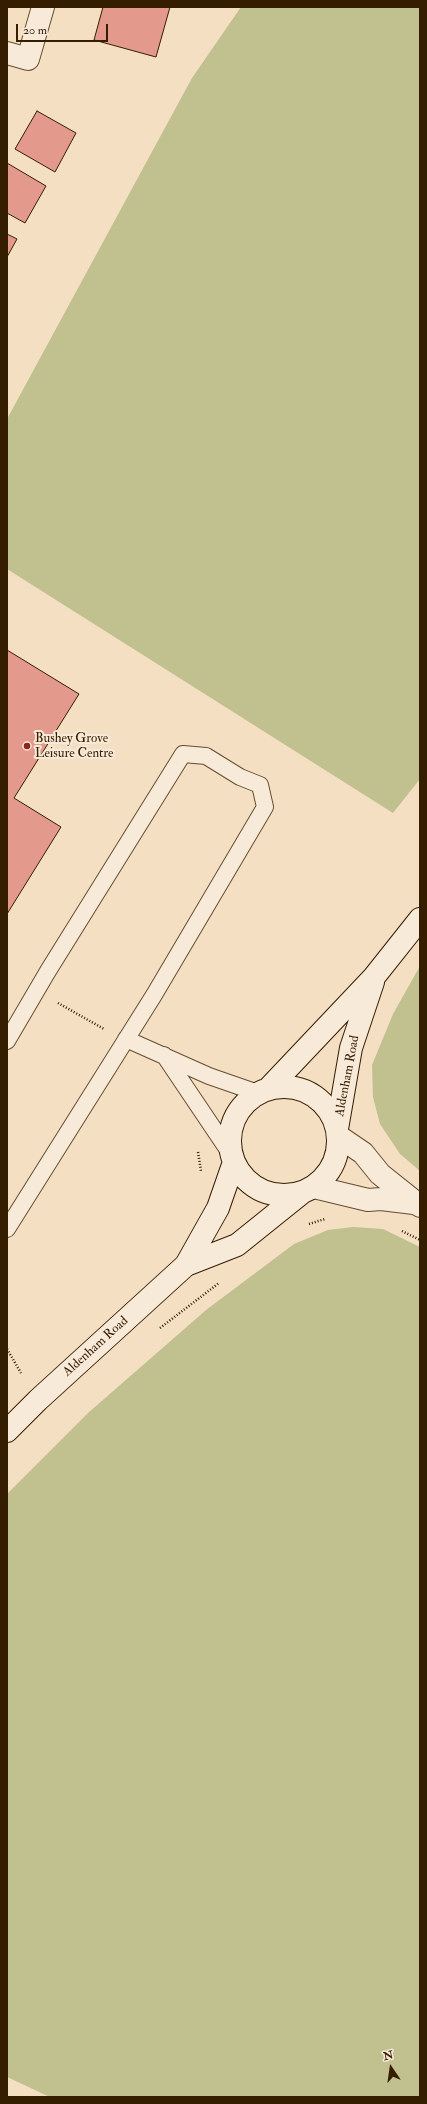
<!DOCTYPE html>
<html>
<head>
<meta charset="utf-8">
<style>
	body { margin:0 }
	#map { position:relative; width:427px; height:2104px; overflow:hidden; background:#f4dfc3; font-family:"IM FELL Double Pica",serif }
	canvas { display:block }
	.frame { position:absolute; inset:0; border:8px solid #351d00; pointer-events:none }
	.north { position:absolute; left:371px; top:2048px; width:40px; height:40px; -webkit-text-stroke:3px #f8ead8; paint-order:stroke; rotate:347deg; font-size:11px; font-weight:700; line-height:16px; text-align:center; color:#351d00 }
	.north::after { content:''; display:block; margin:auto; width:14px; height:18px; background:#351d00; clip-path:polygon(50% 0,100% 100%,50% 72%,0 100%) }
	.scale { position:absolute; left:16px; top:24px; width:92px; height:18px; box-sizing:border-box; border:2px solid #351d00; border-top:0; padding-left:5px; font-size:12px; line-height:14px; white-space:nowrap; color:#351d00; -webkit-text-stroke:3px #f8ead8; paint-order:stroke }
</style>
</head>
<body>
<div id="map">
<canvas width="427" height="2104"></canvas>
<div class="frame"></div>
<div class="north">N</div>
<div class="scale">20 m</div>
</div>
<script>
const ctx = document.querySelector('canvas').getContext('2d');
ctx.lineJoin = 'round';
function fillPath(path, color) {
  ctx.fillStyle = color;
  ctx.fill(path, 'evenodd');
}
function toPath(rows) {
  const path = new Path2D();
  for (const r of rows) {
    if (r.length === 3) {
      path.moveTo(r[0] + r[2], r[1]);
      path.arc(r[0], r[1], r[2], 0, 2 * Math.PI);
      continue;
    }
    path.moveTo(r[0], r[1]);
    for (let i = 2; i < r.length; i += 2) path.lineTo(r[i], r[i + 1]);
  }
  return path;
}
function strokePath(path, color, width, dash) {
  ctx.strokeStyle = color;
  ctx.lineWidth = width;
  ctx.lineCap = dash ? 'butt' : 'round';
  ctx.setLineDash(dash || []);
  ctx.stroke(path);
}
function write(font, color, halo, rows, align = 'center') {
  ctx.font = font + ' "IM FELL Double Pica",serif';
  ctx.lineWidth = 4;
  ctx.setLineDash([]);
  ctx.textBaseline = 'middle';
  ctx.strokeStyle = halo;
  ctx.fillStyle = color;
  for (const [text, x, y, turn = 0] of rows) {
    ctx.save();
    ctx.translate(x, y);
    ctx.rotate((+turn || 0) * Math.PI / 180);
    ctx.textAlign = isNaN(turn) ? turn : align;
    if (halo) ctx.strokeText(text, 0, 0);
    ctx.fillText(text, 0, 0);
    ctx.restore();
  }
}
fillPath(toPath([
	[241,7,420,7,420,779,393,813,7,569,7,419,192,78],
	[420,966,420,1171,400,1154,380,1124,373,1097,372,1065,393,1014],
	[353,1227,383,1229,420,1247,420,2097,50,2097,7,2077,7,1494,88,1413,206,1310,294,1244,328,1230]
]), '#c1c08f');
const building = toPath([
	[103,7,170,7,156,57,94,40,103,7],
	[37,111,76,133,55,172,15,149,37,111],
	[7,163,46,186,25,223,7,213,7,163],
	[7,234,17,239,7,257,7,234],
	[7,650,79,694,14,798,61,827,7,914,7,650]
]);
fillPath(building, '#e3998c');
strokePath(building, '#351d00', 1);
const service = toPath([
	[126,1039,209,1076,258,1093],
	[7,1041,48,971,183,754,206,756,240,777,260,785,265,807,154,995,7,1229],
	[164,1055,230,1153]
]);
const minor = toPath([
	[7,53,28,59,43,7],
	[338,1136,363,1153,380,1174,420,1206],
	[314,1187,368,1200,381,1199,414,1203]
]);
const secondary = toPath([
	[284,1141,54],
	[268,1089,374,977,420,919],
	[337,1129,351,1048,373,982],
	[186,1265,237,1245,303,1192],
	[7,1431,38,1400,186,1265,218,1208,234,1162]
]);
strokePath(service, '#654e31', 18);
strokePath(minor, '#654e31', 24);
strokePath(secondary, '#351d00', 24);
strokePath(toPath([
	[58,1003,104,1029],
	[198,1152,201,1171],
	[309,1224,325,1219],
	[402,1231,420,1240],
	[160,1328,219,1283],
	[7,1349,21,1373]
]), '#351d00', 2.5, [1, 2]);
strokePath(service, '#f8ead8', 16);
strokePath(minor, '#f8ead8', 22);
strokePath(secondary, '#f8ead8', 22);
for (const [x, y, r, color] of [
	[27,746,4,"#8f2418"]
]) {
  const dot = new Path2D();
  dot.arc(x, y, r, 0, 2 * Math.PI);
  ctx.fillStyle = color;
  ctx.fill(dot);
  strokePath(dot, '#f8ead8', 1.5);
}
write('13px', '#351d00', '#f8ead8', [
	["Bushey Grove",35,739],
	["Leisure Centre",35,754]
], 'left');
write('13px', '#351d00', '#f8ead8', [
	["Aldenham Road",348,1076,-79],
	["Aldenham Road",96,1347,-42]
]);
</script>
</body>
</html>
